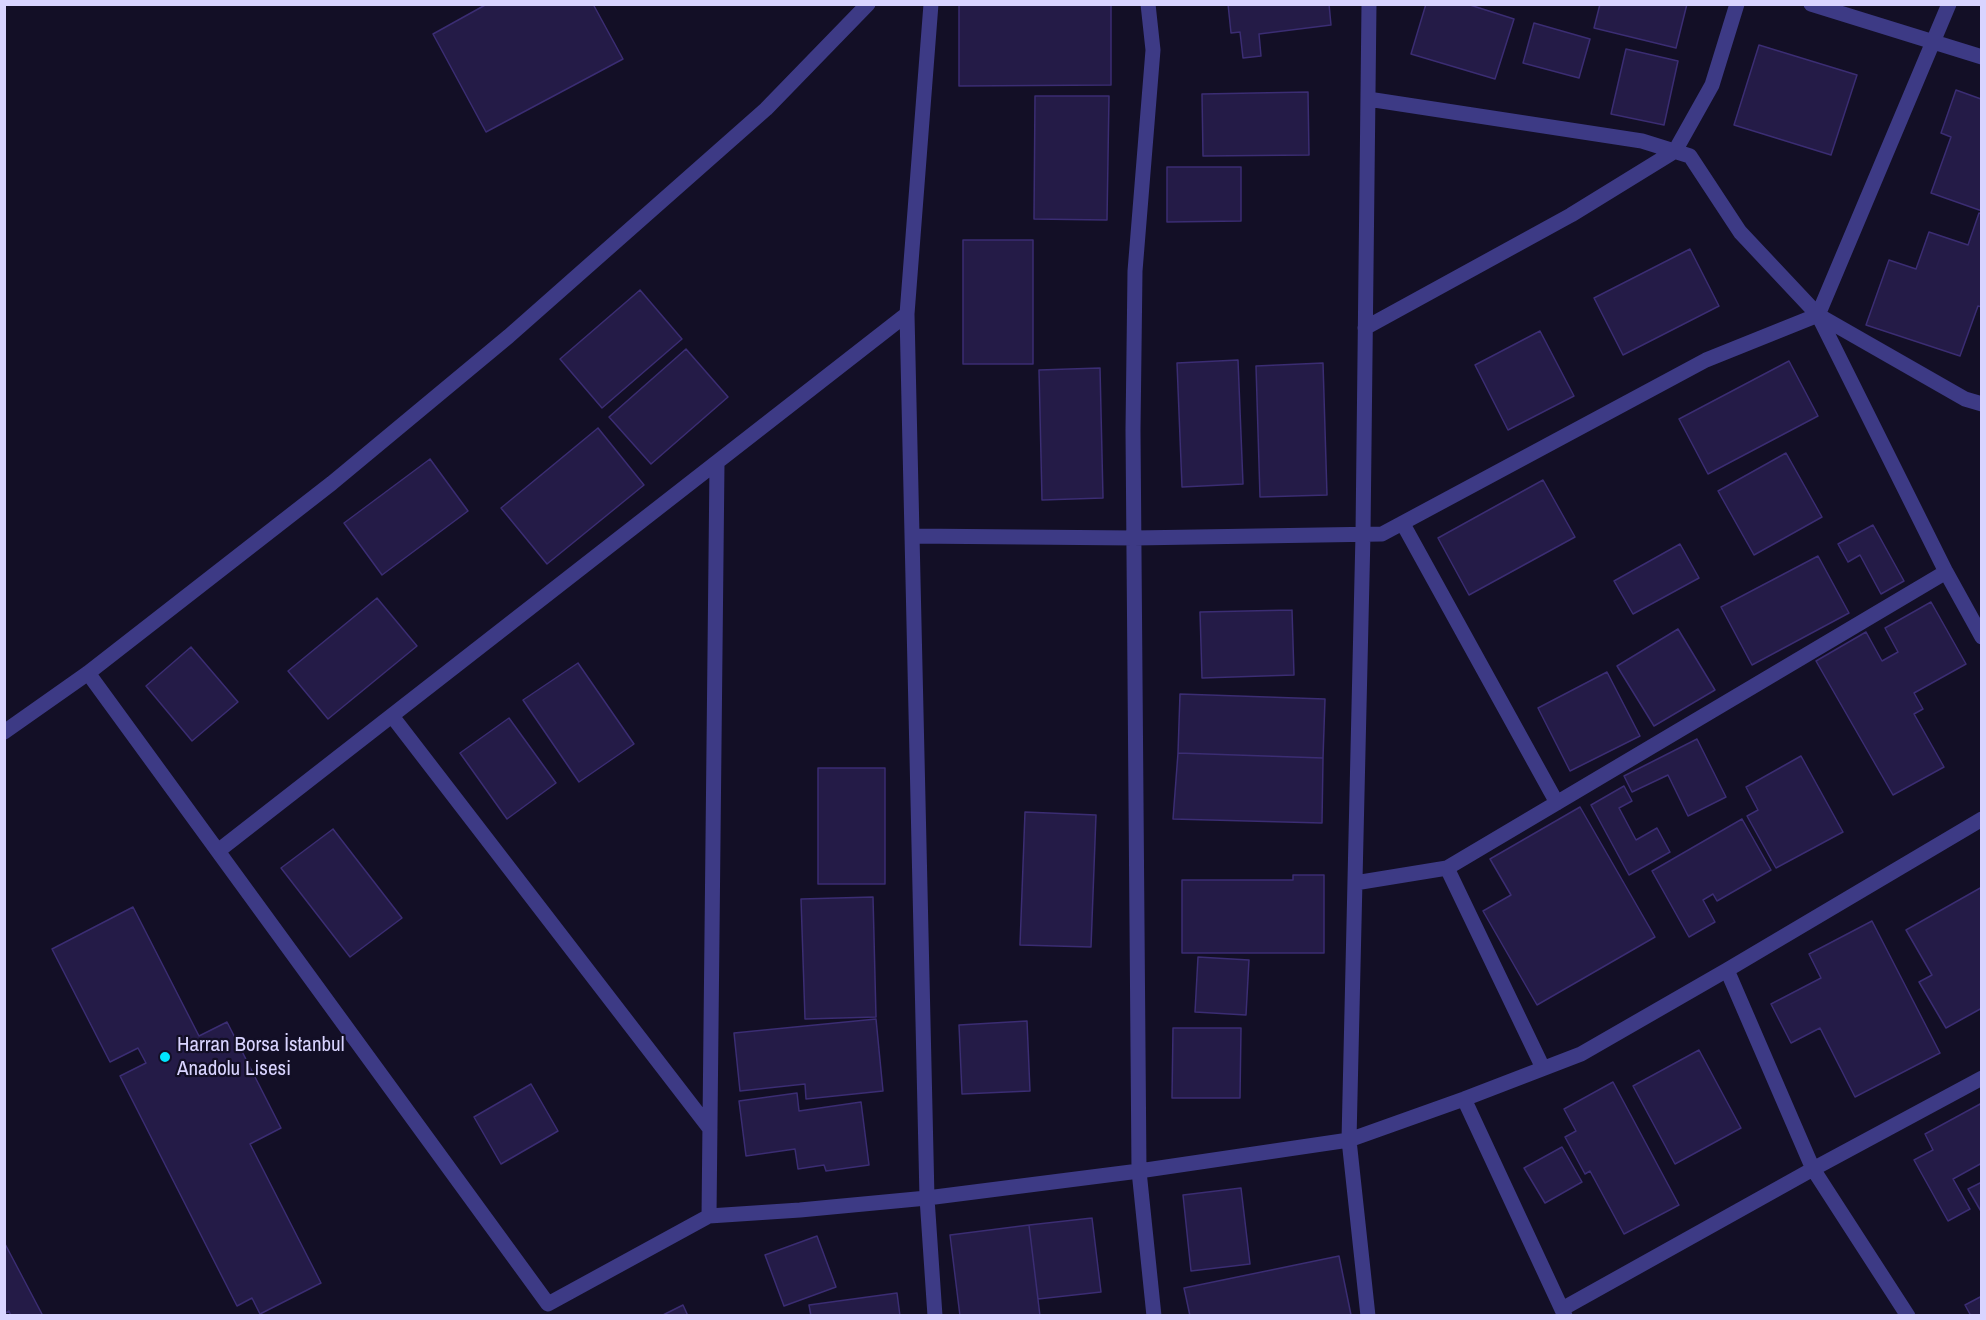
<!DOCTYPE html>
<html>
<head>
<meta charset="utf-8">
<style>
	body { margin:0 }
	#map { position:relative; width:1986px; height:1320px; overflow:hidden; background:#130f26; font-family:"Archivo Narrow",sans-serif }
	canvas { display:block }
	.frame { position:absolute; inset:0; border:6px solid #d9d4ff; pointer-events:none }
</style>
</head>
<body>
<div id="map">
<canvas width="1986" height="1320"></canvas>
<div class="frame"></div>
</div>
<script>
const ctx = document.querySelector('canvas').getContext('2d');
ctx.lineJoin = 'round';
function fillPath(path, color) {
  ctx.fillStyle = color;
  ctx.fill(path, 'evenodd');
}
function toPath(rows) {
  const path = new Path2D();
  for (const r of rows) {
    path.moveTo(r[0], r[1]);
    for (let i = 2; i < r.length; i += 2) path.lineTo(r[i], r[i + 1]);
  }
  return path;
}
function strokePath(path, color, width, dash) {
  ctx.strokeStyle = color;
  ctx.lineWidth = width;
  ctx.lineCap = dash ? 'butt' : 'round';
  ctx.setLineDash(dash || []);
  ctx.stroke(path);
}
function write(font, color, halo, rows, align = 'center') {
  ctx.font = font + ' "Archivo Narrow",sans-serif';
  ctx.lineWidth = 4.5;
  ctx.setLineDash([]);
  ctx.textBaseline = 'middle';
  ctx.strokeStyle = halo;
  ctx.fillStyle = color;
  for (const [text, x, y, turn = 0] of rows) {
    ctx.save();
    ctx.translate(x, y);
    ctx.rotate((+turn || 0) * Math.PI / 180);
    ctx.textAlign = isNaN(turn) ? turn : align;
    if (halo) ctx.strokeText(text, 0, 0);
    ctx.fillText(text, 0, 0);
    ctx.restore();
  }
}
const building = toPath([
	[487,4,593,4,623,59,486,132,433,34,487,4],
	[959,4,1111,4,1111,85,959,86,959,4],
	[1228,4,1329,4,1331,25,1259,34,1261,56,1243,58,1240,32,1231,33,1228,4],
	[1426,4,1467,4,1514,19,1495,79,1411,54,1426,4],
	[1600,4,1687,4,1676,48,1594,28,1600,4],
	[1534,23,1590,39,1579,78,1523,63,1534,23],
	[1759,45,1857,75,1831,155,1734,125,1759,45],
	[1626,49,1678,61,1664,125,1611,114,1626,49],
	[1956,90,1981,99,1982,98,1982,211,1931,193,1951,137,1941,133,1956,90],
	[1308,92,1309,155,1203,156,1202,94,1308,92],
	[1035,96,1109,96,1107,220,1034,219,1035,96],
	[1167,167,1241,167,1241,221,1167,222,1167,167],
	[1979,213,1982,214,1982,307,1978,306,1960,356,1866,325,1889,260,1916,269,1929,232,1968,245,1979,213],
	[963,240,1033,240,1033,364,963,364,963,240],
	[1690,249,1719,306,1623,355,1594,298,1690,249],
	[640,290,682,339,602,408,560,359,640,290],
	[1540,331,1574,396,1508,430,1475,365,1540,331],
	[686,349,728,397,651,464,609,417,686,349],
	[1238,360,1243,484,1182,487,1177,363,1238,360],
	[1789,361,1818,416,1708,474,1679,419,1789,361],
	[1323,363,1327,495,1260,497,1256,366,1323,363],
	[1100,368,1103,498,1042,500,1039,370,1100,368],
	[598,428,644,485,547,564,501,508,598,428],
	[1786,453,1822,517,1754,555,1718,491,1786,453],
	[430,459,468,511,382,575,344,523,430,459],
	[1543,480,1575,537,1469,595,1438,538,1543,480],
	[1873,525,1904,581,1881,594,1860,555,1848,562,1838,544,1873,525],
	[1680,544,1699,578,1633,614,1614,581,1680,544],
	[1818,556,1849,613,1752,665,1721,607,1818,556],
	[377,598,417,646,328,719,288,671,377,598],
	[1931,602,1966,664,1914,693,1923,709,1914,714,1944,767,1893,795,1816,661,1866,632,1882,661,1898,652,1885,628,1931,602],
	[1292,610,1294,675,1202,678,1200,612,1292,610],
	[1678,629,1715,690,1654,726,1617,666,1678,629],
	[191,647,238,702,192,741,146,686,191,647],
	[578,663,634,744,579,782,523,700,578,663],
	[1607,672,1640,736,1570,771,1538,708,1607,672],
	[1180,694,1325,699,1323,758,1178,753,1180,694],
	[509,718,556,783,507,819,460,753,509,718],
	[1697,739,1726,797,1688,816,1668,775,1632,792,1624,776,1697,739],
	[1178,753,1323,758,1322,823,1173,819,1178,753],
	[1801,756,1843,832,1776,868,1747,816,1758,810,1746,787,1801,756],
	[818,768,885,768,885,884,818,884,818,768],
	[1624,786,1632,801,1619,808,1636,840,1657,828,1670,852,1629,875,1591,805,1624,786],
	[1580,807,1655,937,1537,1005,1483,911,1511,895,1490,859,1580,807],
	[1025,812,1096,815,1091,947,1020,945,1025,812],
	[1742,819,1771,870,1717,901,1713,894,1703,900,1715,922,1689,937,1652,871,1742,819],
	[333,829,402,918,350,957,281,868,333,829],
	[1293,875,1324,875,1324,953,1182,953,1182,880,1293,880,1293,875],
	[1982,887,1982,1008,1946,1028,1919,982,1932,975,1906,930,1982,887],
	[873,897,876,1017,805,1019,801,899,873,897],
	[133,907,199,1036,227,1022,281,1128,250,1144,321,1283,260,1314,252,1298,237,1306,120,1076,146,1063,138,1048,110,1062,52,949,133,907],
	[1872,921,1940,1053,1855,1097,1820,1028,1791,1043,1771,1004,1821,978,1809,954,1872,921],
	[1198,957,1249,960,1246,1015,1195,1012,1198,957],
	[876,1019,883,1091,806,1099,805,1084,740,1091,734,1033,876,1019],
	[1027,1021,1030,1091,962,1094,959,1025,1027,1021],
	[1173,1028,1241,1028,1240,1098,1172,1098,1173,1028],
	[1699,1050,1741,1128,1675,1164,1633,1086,1699,1050],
	[1613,1082,1679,1205,1624,1234,1590,1171,1585,1174,1565,1137,1576,1131,1564,1109,1613,1082],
	[531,1084,558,1131,501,1164,474,1117,531,1084],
	[797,1093,799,1111,861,1102,869,1165,826,1171,824,1165,798,1169,795,1149,746,1156,739,1101,797,1093],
	[1982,1103,1982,1163,1953,1179,1970,1209,1948,1221,1914,1160,1933,1150,1925,1134,1982,1103],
	[1562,1147,1582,1182,1545,1203,1524,1168,1562,1147],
	[1982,1182,1982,1213,1968,1189,1982,1182],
	[1241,1188,1250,1264,1191,1271,1183,1195,1241,1188],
	[1092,1218,1101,1292,1038,1299,1029,1225,1092,1218],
	[1029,1225,1040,1316,960,1316,950,1235,1029,1225],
	[817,1236,836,1287,784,1306,765,1255,817,1236],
	[4,1242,43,1316,11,1316,9,1311,4,1314,4,1242],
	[1339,1256,1351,1315,1190,1316,1184,1288,1339,1256],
	[897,1293,900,1316,811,1316,809,1305,897,1293],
	[1982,1296,1982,1316,1971,1316,1965,1305,1982,1296],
	[683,1305,688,1316,661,1316,683,1305]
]);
fillPath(building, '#241b47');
strokePath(building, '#3b2d73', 1.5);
strokePath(toPath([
	[931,4,907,314,927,1198,1139,1171,1349,1140,1464,1099,1581,1054,1727,970,1982,819],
	[1148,4,1153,50,1135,271,1133,430,1139,1171,1154,1316],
	[1811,4,1982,57],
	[1949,4,1818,315,1946,572,1982,637],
	[1368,99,1642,141,1690,156,1740,232,1818,315],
	[1365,328,1571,215,1675,151,1712,85,1737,4],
	[1403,524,1557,803],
	[912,536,1134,538,1382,534,1706,360,1818,315,1965,399,1982,404],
	[88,673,548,1304,709,1216,800,1210,927,1198,935,1316],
	[392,716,710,1129],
	[4,732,88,673,332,483,509,336,766,109,868,4],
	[218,851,907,314],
	[1447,868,1543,1068],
	[1355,883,1447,868,1946,572],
	[1727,970,1813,1169,1908,1316],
	[1464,1099,1565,1316],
	[709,1216,717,463],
	[1562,1309,1813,1169,1982,1078],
	[1368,1316,1349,1140,1363,534,1369,4]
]), '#3d3a85', 15);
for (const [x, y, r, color] of [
	[165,1057,6,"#00e5ff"]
]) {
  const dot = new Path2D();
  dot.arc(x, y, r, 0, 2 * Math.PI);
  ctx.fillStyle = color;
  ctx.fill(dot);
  strokePath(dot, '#130f26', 2);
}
write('21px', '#d9d4ff', '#130f26', [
	["Harran Borsa İstanbul",177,1045],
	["Anadolu Lisesi",177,1069]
], 'left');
</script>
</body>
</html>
